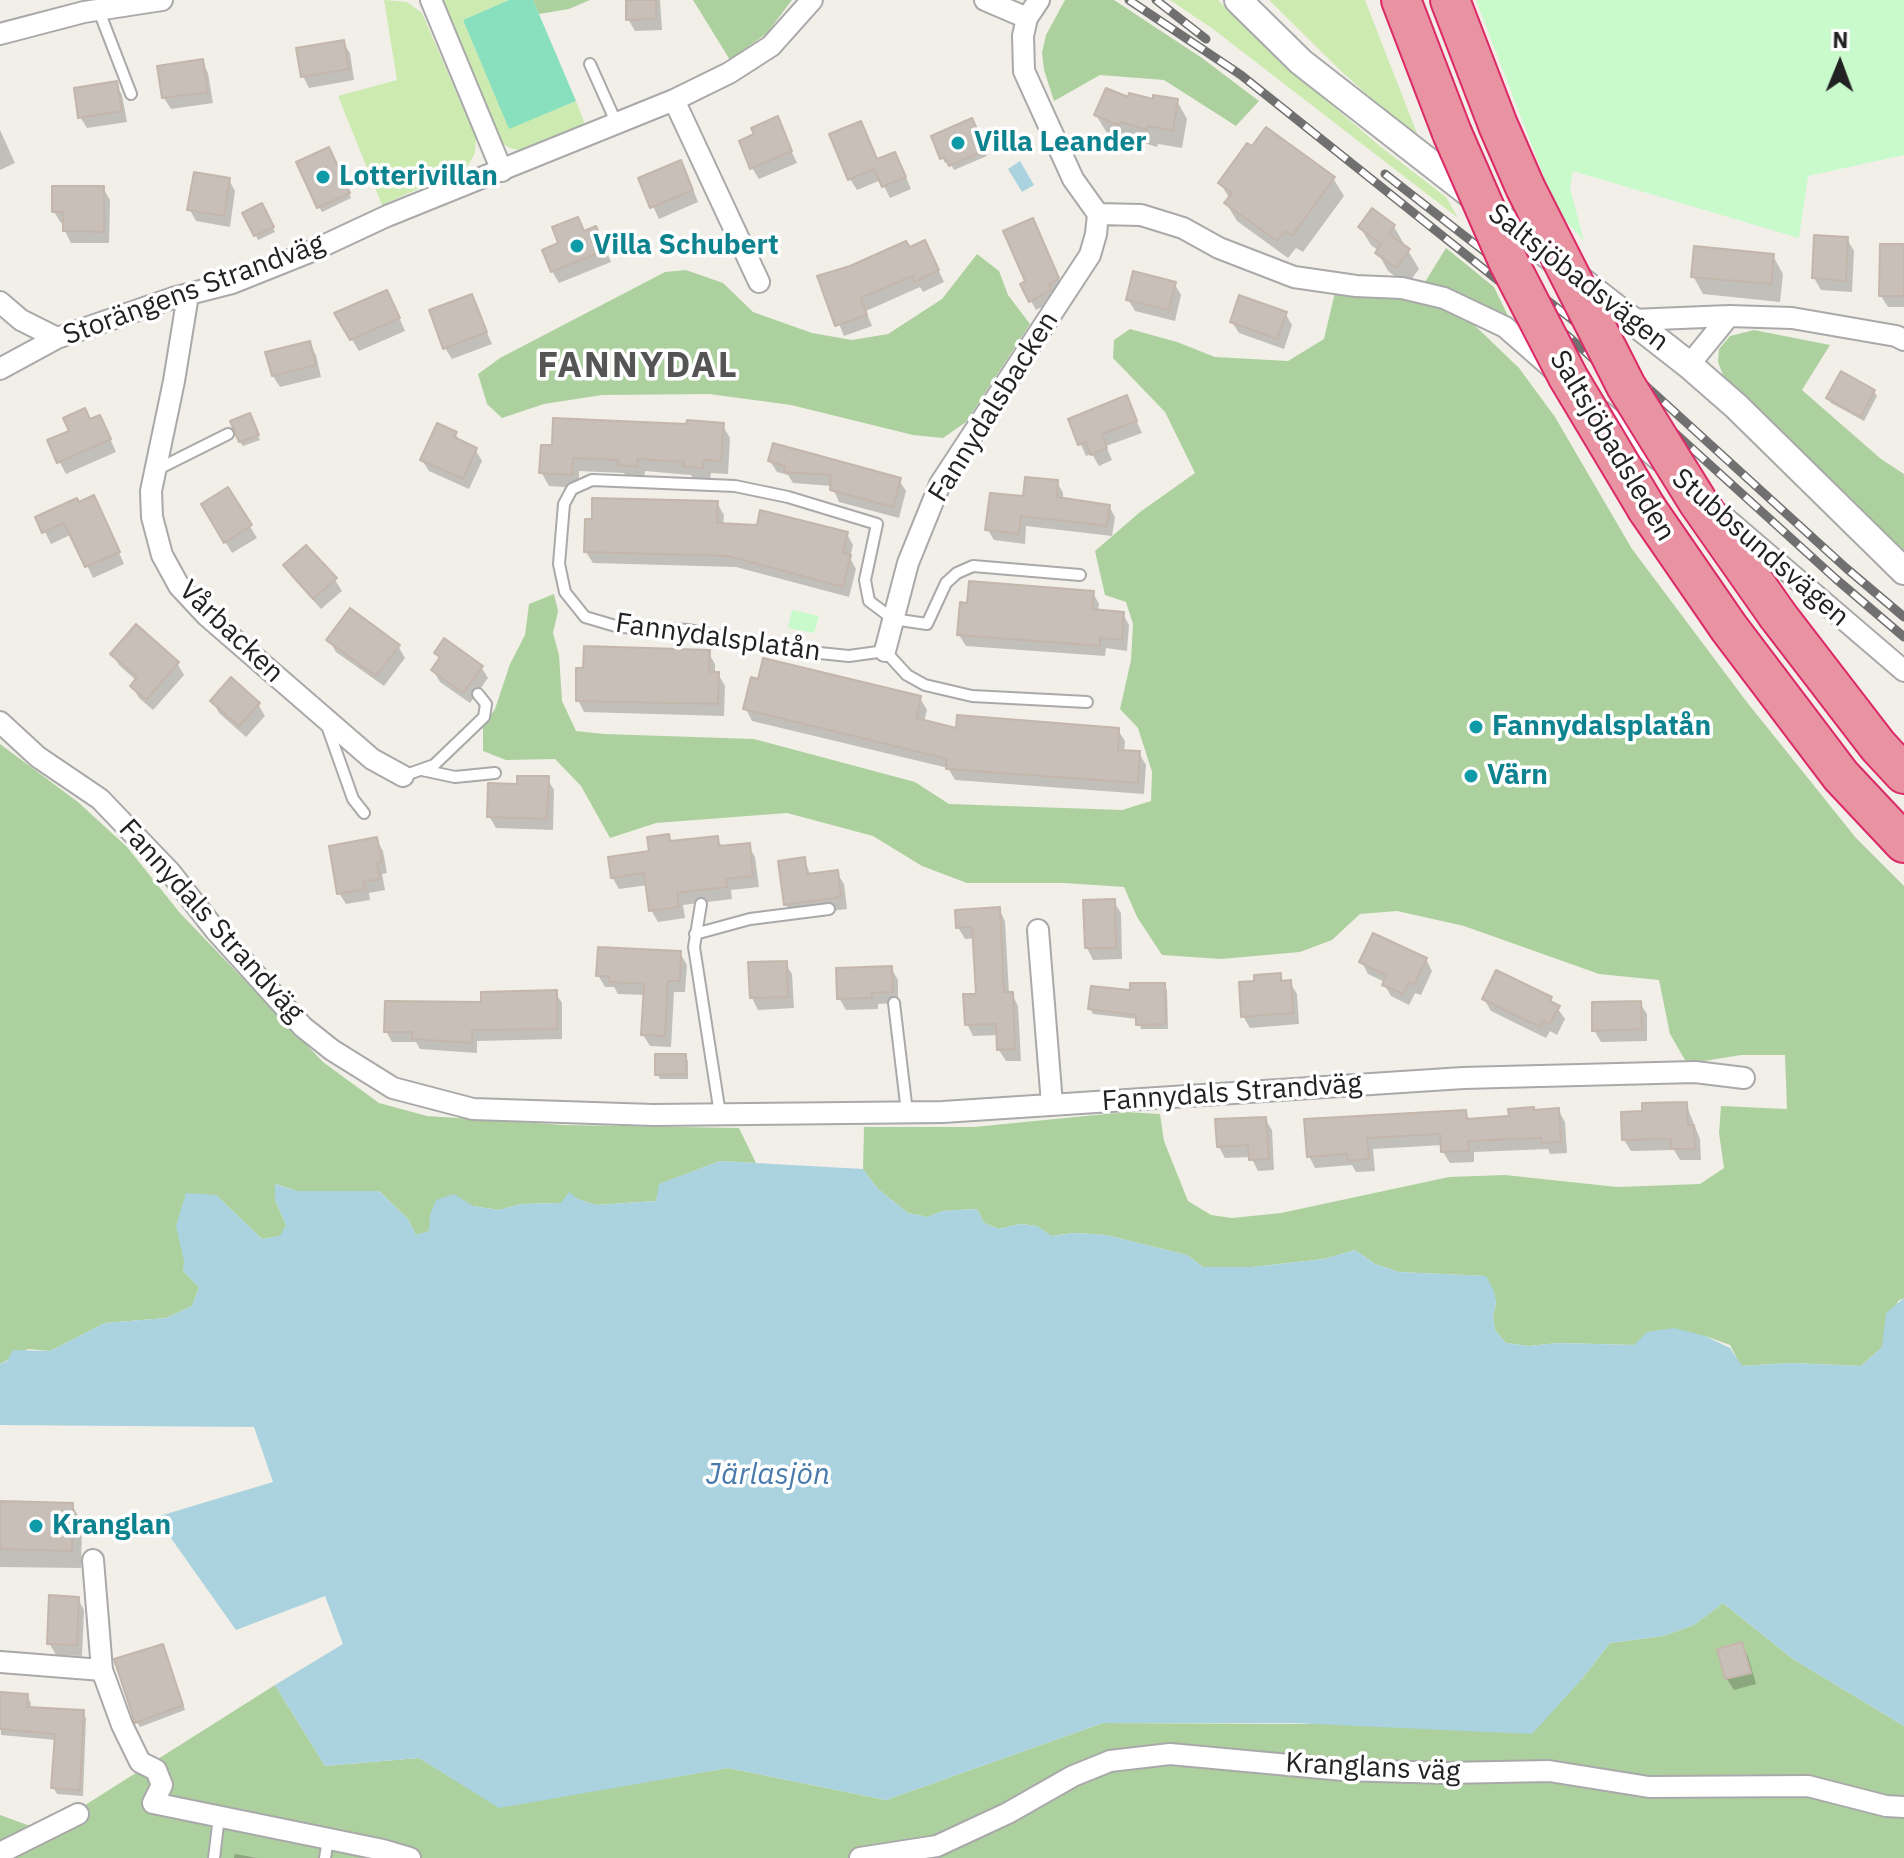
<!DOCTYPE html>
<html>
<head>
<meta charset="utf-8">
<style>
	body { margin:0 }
	#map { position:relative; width:1904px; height:1858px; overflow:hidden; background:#f2efe9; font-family:"IBM Plex Sans",sans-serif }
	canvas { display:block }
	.north { position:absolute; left:1800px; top:24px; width:80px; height:80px; -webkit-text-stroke:6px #fff; paint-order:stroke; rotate:1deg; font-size:22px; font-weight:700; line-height:32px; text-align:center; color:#222 }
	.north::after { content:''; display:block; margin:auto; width:28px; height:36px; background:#222; clip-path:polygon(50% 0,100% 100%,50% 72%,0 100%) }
</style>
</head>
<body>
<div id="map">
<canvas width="1904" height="1858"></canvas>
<div class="north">N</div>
</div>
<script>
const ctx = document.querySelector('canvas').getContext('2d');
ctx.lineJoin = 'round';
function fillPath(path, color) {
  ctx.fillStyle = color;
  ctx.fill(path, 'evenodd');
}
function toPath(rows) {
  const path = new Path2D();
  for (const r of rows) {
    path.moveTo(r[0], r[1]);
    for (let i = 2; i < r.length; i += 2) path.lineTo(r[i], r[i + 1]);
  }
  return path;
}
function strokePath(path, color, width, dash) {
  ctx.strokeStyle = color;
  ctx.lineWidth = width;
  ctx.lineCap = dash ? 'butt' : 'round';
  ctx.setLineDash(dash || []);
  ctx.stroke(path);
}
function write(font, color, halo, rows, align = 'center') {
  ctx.font = font + ' "IBM Plex Sans",sans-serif';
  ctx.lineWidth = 7;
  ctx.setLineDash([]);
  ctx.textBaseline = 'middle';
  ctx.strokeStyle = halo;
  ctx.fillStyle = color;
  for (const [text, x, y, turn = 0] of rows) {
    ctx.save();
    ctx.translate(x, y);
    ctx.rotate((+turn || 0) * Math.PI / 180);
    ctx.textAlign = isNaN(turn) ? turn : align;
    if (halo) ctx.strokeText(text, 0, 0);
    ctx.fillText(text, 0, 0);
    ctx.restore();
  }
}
fillPath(toPath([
	[384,0,407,2,422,13,476,138,475,153,467,167,382,205,338,96,397,80],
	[437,0,509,0,463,20,509,128,576,101,586,127,523,151,510,148,499,142],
	[1170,0,1218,0,1299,77,1381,147,1446,197,1458,218,1213,29],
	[1269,0,1365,0,1420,141,1343,73]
]), '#cdebb0');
fillPath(toPath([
	[533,0,590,0,569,9,539,14],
	[693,0,792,0,767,33,730,60],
	[1065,0,1114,0,1202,58,1259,101,1236,126,1164,80,1100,75,1054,101,1044,70,1042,53,1046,35],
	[1446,248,1494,287,1509,318,1425,282],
	[977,254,999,271,1008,295,1030,324,966,422,943,438,913,435,791,405,709,394,602,395,544,404,502,418,487,404,478,374,500,358,665,272,686,270,723,283,753,312,812,333,852,340,888,334,942,299],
	[1336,288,1408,293,1466,317,1519,368,1555,417,1632,549,1746,701,1856,838,1904,886,1904,1298,1898,1301,1882,1347,1861,1366,1791,1363,1741,1366,1730,1345,1705,1336,1635,1345,1558,1343,1529,1346,1506,1343,1495,1330,1493,1317,1496,1302,1485,1276,1399,1272,1375,1264,1355,1250,1324,1259,1252,1267,1203,1267,1187,1255,1106,1235,1075,1233,1051,1236,1037,1226,1020,1224,999,1229,984,1223,977,1209,942,1211,928,1217,908,1213,878,1189,863,1169,864,1127,974,1127,1126,1112,1160,1114,1164,1141,1188,1201,1211,1215,1232,1218,1281,1213,1449,1177,1505,1175,1617,1187,1700,1184,1724,1168,1719,1133,1721,1106,1787,1109,1785,1055,1741,1055,1704,1061,1685,1060,1670,1034,1659,980,1599,974,1464,926,1397,911,1360,914,1332,940,1300,952,1221,959,1162,955,1137,917,1124,887,1065,883,967,883,922,866,873,836,787,813,656,823,610,838,581,786,555,759,506,760,483,751,483,726,495,709,510,664,525,635,529,604,554,594,558,611,553,633,559,655,562,701,576,731,604,734,754,739,915,782,949,804,1122,810,1151,801,1152,772,1138,728,1120,709,1131,660,1133,624,1126,602,1105,595,1095,551,1140,512,1195,473,1165,412,1113,358,1114,340,1130,329,1177,342,1215,357,1288,361,1324,339],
	[1754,330,1830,345,1802,390,1881,459,1904,474,1904,552,1723,375,1718,362,1719,349,1730,336],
	[0,744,78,802,127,847,180,913,323,1062,379,1103,427,1116,565,1125,739,1128,756,1163,720,1161,660,1184,656,1201,596,1205,578,1199,561,1203,521,1204,499,1210,473,1206,430,1215,430,1231,416,1235,408,1219,379,1191,297,1191,276,1184,275,1200,286,1225,281,1236,262,1239,216,1195,185,1261,183,1271,199,1287,192,1306,166,1318,105,1323,50,1351,28,1349,0,1364],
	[1723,1603,1793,1659,1904,1726,1904,1858,0,1858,0,1815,44,1831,275,1685,325,1766,419,1758,499,1807,728,1768,886,1800,1103,1723,1309,1724,1581,1680,1610,1643,1663,1636,1694,1625]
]), '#add19e');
fillPath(toPath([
	[1476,0,1904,0,1904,155,1808,176,1799,238,1573,171,1570,188,1584,241,1557,211],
	[792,610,819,616,814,633,788,628]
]), '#c8facc');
fillPath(toPath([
	[509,0,533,0,576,101,509,129,463,20]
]), '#88e0be');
fillPath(toPath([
	[1020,161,1034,185,1022,192,1008,169],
	[720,1161,863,1169,878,1189,908,1213,928,1217,942,1211,977,1209,984,1223,999,1229,1020,1224,1037,1226,1052,1236,1075,1233,1106,1235,1187,1255,1203,1267,1252,1267,1324,1259,1355,1250,1375,1264,1399,1272,1486,1276,1494,1291,1496,1302,1493,1317,1495,1330,1506,1343,1529,1346,1558,1343,1634,1345,1647,1332,1674,1328,1705,1336,1730,1348,1742,1366,1791,1363,1861,1366,1882,1347,1886,1313,1904,1298,1904,1726,1793,1659,1723,1603,1694,1625,1663,1636,1610,1643,1581,1680,1532,1734,1293,1723,1103,1723,886,1800,728,1768,499,1808,419,1758,325,1766,275,1685,343,1644,325,1596,236,1630,156,1517,273,1482,254,1427,0,1425,0,1364,7,1361,13,1350,50,1351,105,1323,166,1318,192,1306,199,1287,183,1271,184,1261,176,1226,186,1193,216,1195,262,1239,280,1236,286,1225,275,1200,275,1184,297,1191,379,1191,408,1219,416,1235,429,1231,430,1215,436,1200,454,1194,473,1206,499,1210,521,1204,561,1203,569,1192,578,1199,596,1205,656,1201,659,1184]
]), '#aad3df');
fillPath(toPath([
	[628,0,660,0,662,30,635,31,628,19],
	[343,42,350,53,354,80,309,88,303,76],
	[202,61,208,73,213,103,171,109,164,98],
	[116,84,122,95,127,122,87,128,80,117],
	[1130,99,1177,101,1187,119,1182,148,1158,144,1157,147,1131,139,1130,142,1107,133,1096,115],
	[777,119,797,163,759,179,752,168],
	[860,123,878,161,901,166,911,189,890,198,881,180,857,190,850,179],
	[974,126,987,156,954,170,949,161,945,163,933,137],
	[0,130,15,163,0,170],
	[331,154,351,198,322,212,319,207],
	[687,174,698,202,659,219,640,179],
	[1333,178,1344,196,1303,252,1296,248,1288,258,1237,221,1226,203,1230,199,1220,183],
	[229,180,235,191,230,227,196,221,190,210],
	[103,188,110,200,109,243,71,243,65,231,65,223,61,223,54,212],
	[261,206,275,232,258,240,245,213],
	[1360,227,1394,227,1419,269,1407,285,1388,271,1378,253,1379,251,1371,245],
	[596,229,611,262,559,283,552,271,585,233],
	[1037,229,1063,288,1055,300,1036,310,1022,285,1028,282],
	[1847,239,1854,251,1852,292,1821,290,1814,278],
	[1904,246,1904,307,1888,307,1881,296],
	[909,250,931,254,944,282,923,292,920,287,866,311,872,326,844,336,820,277],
	[1773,256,1783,274,1780,302,1703,294,1693,276],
	[1174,283,1181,295,1175,321,1135,311,1128,299],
	[471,296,492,344,452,359,445,348],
	[393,304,405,331,359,351,336,314],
	[1285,313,1292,325,1284,349,1239,333,1232,322],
	[309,343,316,355,321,377,280,387,273,376,268,354],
	[1874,391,1877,396,1864,421,1831,403,1828,398],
	[1126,398,1142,433,1106,446,1112,460,1099,466,1092,454,1086,456,1070,420],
	[91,421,106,429,116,452,66,474,49,442],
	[252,421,260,440,243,446,240,442],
	[722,424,730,438,728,474,711,473,710,481,694,480,691,475,645,471,644,480,628,478,624,473,579,471,579,488,549,486,541,472,543,447,688,426],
	[455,433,461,443,475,449,482,461,469,489,429,471,422,460],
	[770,461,899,480,906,491,899,518,839,502,832,486,793,483,788,475,777,472],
	[1057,482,1063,493,1063,500,1109,506,1115,517,1112,536,1026,526,1025,544,994,540,988,530,1025,498],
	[228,490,257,538,232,553,203,505],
	[717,503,724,515,723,526,847,534,853,545,850,558,856,569,849,597,736,567,593,563,586,552],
	[78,504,100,509,124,564,93,578,72,534,51,544,38,518],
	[286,566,335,580,342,591,321,609,292,577],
	[1093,593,1099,604,1098,611,1123,614,1129,625,1127,651,1106,648,1105,656,966,646,959,635],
	[329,640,398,646,405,658,384,686,336,652],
	[708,652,715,664,715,674,718,674,725,686,724,716,584,712,578,700],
	[436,653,481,667,488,678,470,703,440,682,433,670,440,660],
	[112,654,177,663,184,675,153,710,139,698,132,686,137,681,119,665],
	[920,698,927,710,924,722,958,730,1118,730,1125,741,1124,752,1139,753,1146,765,1144,794,955,780,948,768,752,721,746,709],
	[213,701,258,704,265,716,246,737,219,713],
	[547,778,554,790,553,830,496,828,489,816,519,786],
	[668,837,672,843,717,838,723,848,748,845,755,857,759,887,731,890,732,899,683,905,685,918,658,922,651,910,648,885,619,889,612,877,651,853],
	[376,839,383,851,387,873,382,874,385,890,369,893,370,900,346,904,339,893],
	[804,859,811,876,837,873,844,884,847,909,792,916,786,904],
	[1114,902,1121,913,1122,959,1093,960,1087,948],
	[999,909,1005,921,1009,994,1012,994,1018,1006,1021,1061,1006,1061,999,1050,999,1035,973,1036,967,1024,978,996,975,938,965,939,958,927],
	[680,953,687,965,685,992,674,992,671,1047,650,1046,643,1035,645,995,618,994,614,987,605,987,598,975],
	[1426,959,1432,971,1421,995,1415,993,1409,1005,1391,996,1384,984,1385,982,1368,974,1362,962],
	[785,963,792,974,794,1008,758,1010,752,998],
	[891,968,898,980,898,1003,878,1004,878,1009,846,1010,839,998],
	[1280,975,1284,982,1290,982,1297,994,1299,1024,1250,1028,1243,1016],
	[1164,985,1167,990,1168,1029,1141,1029,1138,1019,1093,1014,1090,1008,1132,992],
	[555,992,562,1003,562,1039,477,1041,477,1053,420,1049,416,1042,392,1042,386,1031,483,1004],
	[1484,999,1551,999,1565,1019,1557,1035,1550,1031,1546,1038,1491,1011],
	[1640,1003,1647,1014,1647,1041,1601,1042,1594,1030],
	[685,1056,688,1061,688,1079,660,1079,657,1074],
	[1686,1104,1700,1139,1701,1160,1680,1160,1674,1150,1631,1151,1624,1140,1644,1113],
	[1558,1110,1565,1122,1567,1153,1550,1154,1548,1149,1474,1152,1474,1162,1450,1163,1443,1152,1443,1145,1373,1149,1375,1171,1356,1172,1352,1165,1315,1168,1309,1156,1306,1121,1465,1112,1470,1120],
	[1265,1119,1272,1130,1274,1170,1258,1171,1251,1157,1225,1158,1219,1147],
	[0,1503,72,1505,82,1523,81,1568,0,1567],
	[78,1599,84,1610,82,1656,56,1655,49,1643],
	[1741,1645,1748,1656,1756,1684,1734,1690,1727,1679,1719,1651],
	[165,1651,185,1710,140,1727,137,1722],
	[0,1694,27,1696,31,1703,30,1709,82,1712,86,1718,83,1796,57,1794,53,1787,56,1740,1,1735],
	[235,1854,257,1858,234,1858]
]), '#0003');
const building = toPath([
	[626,0,656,0,656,19,626,20,626,0],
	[344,40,349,69,301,77,296,48,344,40],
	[203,59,208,92,162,98,157,66,203,59],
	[117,81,122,111,78,118,74,88,117,81],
	[1106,88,1128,97,1129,93,1153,99,1153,95,1178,99,1173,131,1148,126,1147,130,1121,122,1119,125,1094,115,1106,88],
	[778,116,792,151,750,169,739,141,754,134,751,128,778,116],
	[972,118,986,150,949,166,945,157,940,159,931,136,972,118],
	[861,121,877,159,895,152,906,177,882,187,874,169,848,180,829,134,861,121],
	[1266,127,1335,177,1292,236,1285,231,1277,241,1224,203,1232,193,1218,183,1247,143,1252,146,1266,127],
	[329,147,350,193,317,208,296,162,329,147],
	[681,160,693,190,650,208,638,178,681,160],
	[194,172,230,178,224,216,187,210,194,172],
	[52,186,104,186,104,232,63,231,63,212,52,212,52,186],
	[262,203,274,227,254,236,242,213,262,203],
	[1372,208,1395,225,1389,234,1410,249,1396,268,1375,253,1381,244,1358,227,1372,208],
	[578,217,584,231,596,226,606,250,551,272,542,250,558,243,552,227,578,217],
	[1033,218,1059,278,1049,285,1051,290,1029,302,1020,284,1025,281,1003,231,1033,218],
	[1814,235,1848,237,1846,281,1812,278,1814,235],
	[925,240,939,270,914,282,912,276,861,298,867,315,835,326,817,276,850,266,906,241,910,247,925,240],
	[1880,244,1904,244,1904,296,1879,296,1880,244],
	[1694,246,1774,254,1771,284,1691,277,1694,246],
	[1133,271,1176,282,1169,310,1126,300,1133,271],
	[387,290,400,318,350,340,334,313,387,290],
	[472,294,487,332,443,349,429,310,472,294],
	[1239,295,1287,312,1277,339,1230,322,1239,295],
	[310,341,316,365,272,376,265,352,310,341],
	[1841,371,1875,390,1861,417,1826,398,1841,371],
	[1127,395,1137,421,1102,434,1107,448,1091,455,1086,442,1078,445,1068,419,1127,395],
	[85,408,90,419,100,415,111,439,57,463,47,440,69,431,63,418,85,408],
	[250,413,259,435,239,442,230,421,250,413],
	[553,418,686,424,687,420,724,423,721,461,704,460,703,468,684,467,684,462,638,459,637,467,618,465,618,460,573,458,572,475,539,473,541,445,552,445,553,418],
	[437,423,457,432,454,437,477,448,463,479,420,460,437,423],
	[773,443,901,478,893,507,830,490,831,475,784,472,785,466,768,461,773,443],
	[1025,477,1058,480,1057,497,1110,505,1107,526,1021,516,1019,534,985,530,990,493,1023,496,1025,477],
	[228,487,252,525,224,543,201,504,228,487],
	[94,495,120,552,85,567,64,523,42,533,35,517,77,498,79,502,94,495],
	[592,498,718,501,717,523,757,525,760,510,848,532,843,553,851,555,843,587,728,556,584,552,585,519,592,519,592,498],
	[306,545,337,578,313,599,283,565,306,545],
	[969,581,1094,591,1092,609,1124,612,1122,640,1100,638,1100,646,957,635,960,602,967,603,969,581],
	[350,608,400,645,376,676,326,640,350,608],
	[136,624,179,662,146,700,130,686,137,677,110,654,136,624],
	[444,638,483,666,463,693,431,670,440,657,434,653,444,638],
	[584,646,710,650,709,672,719,672,718,704,576,701,576,668,583,668,584,646],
	[763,658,921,696,916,718,956,728,957,715,1119,728,1118,750,1140,751,1138,783,946,769,947,759,743,709,751,677,758,679,763,658],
	[231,677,260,703,239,726,210,701,231,677],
	[517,776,549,776,547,819,487,817,488,783,517,784,517,776],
	[669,834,670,841,718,836,719,846,750,843,753,876,726,879,727,887,677,893,679,907,649,911,644,873,611,878,608,857,649,851,647,837,669,834],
	[377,837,382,862,377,863,380,879,364,882,365,889,337,894,329,846,377,837],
	[805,857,807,874,838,870,841,897,784,905,778,861,805,857],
	[1115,899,1116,948,1085,948,1083,900,1115,899],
	[1000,907,1004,992,1013,992,1015,1049,997,1050,996,1024,965,1025,963,994,976,994,972,927,956,928,955,910,1000,907],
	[1373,933,1427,958,1414,985,1409,982,1403,994,1382,985,1386,975,1359,962,1373,933],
	[598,947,681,951,680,981,668,981,665,1036,641,1035,644,984,609,982,609,976,596,976,598,947],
	[787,961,788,997,750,998,748,962,787,961],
	[892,966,893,992,872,993,872,998,837,999,836,968,892,966],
	[1496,970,1552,997,1550,1001,1560,1006,1550,1024,1543,1021,1540,1027,1482,999,1496,970],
	[1281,973,1281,981,1291,980,1293,1013,1241,1017,1239,982,1254,981,1254,975,1281,973],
	[1130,983,1165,983,1166,1024,1136,1025,1136,1015,1088,1009,1091,986,1130,990,1130,983],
	[557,990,557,1029,472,1030,472,1043,412,1039,412,1032,384,1032,385,1001,481,1002,481,992,557,990],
	[1641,1001,1642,1029,1592,1031,1592,1002,1641,1001],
	[655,1054,686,1054,686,1074,655,1075,655,1054],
	[1687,1102,1688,1125,1694,1125,1695,1149,1671,1149,1671,1139,1622,1140,1621,1112,1642,1111,1642,1103,1687,1102],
	[1534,1107,1534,1110,1559,1108,1561,1142,1542,1143,1541,1138,1468,1141,1469,1151,1441,1152,1440,1134,1367,1138,1369,1159,1348,1161,1347,1154,1307,1157,1304,1119,1466,1110,1467,1119,1509,1116,1508,1109,1534,1107],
	[1266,1117,1269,1159,1249,1160,1248,1145,1217,1147,1215,1119,1266,1117],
	[0,1501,73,1503,72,1551,0,1549,0,1501],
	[49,1595,79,1597,77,1645,47,1644,49,1595],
	[1742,1642,1751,1673,1725,1679,1717,1649,1742,1642],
	[163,1644,183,1705,135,1723,114,1659,163,1644],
	[0,1692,28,1694,27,1707,84,1710,80,1790,51,1788,55,1734,0,1729,0,1692]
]);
fillPath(building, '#c7bfb8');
strokePath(building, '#c4b6ab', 2);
const service = toPath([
	[99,11,131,94],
	[590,64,616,122],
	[156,470,228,434],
	[1080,575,973,566,957,573,946,583,927,624,893,619,869,601,865,580,877,524,788,497,735,486,592,480,572,489,564,504,559,564,565,592,585,617,619,627,689,630,790,650,849,656,885,651,907,675,925,685,972,696,1087,702],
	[326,723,353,799,364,813],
	[422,770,455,777,495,773],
	[403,776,434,765,484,717,486,704,478,694],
	[701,904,694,947,720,1114],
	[695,934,750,919,829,909],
	[894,1003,907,1112],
	[214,1858,219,1817],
	[325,1858,328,1839]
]);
const minor = toPath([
	[431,0,502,171],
	[985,0,1027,18],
	[1039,0,1027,18,1023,36,1024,71,1073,179,1098,214],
	[0,34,84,12,162,0],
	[674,100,759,282],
	[1098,214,1141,215,1183,228,1219,248,1294,277,1356,286,1402,288,1444,298,1505,327,1553,369],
	[188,295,174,381,151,491,152,517,162,555,179,586,207,616,372,759,403,776],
	[0,302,21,320,57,338],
	[1632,320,1729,316,1792,318,1896,336,1904,340],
	[1689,365,1729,316],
	[0,369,57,338,173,298,232,283,312,251,387,216,674,100,729,73,771,46,812,0],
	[1601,411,1659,460],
	[1722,515,1904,671],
	[885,651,908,563,940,484,1090,255,1096,234,1098,214],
	[0,722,38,757,100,799,170,872,216,931,303,1027,332,1050,393,1088,473,1109,653,1115,943,1112,1463,1078,1695,1072,1744,1078],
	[1038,930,1052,1104],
	[93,1560,102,1670],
	[0,1662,102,1670,122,1725,140,1762,156,1770,162,1785,153,1803,383,1850,410,1858],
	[0,1853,78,1814],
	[860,1858,937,1846,1008,1813,1073,1776,1110,1761,1170,1754,1343,1770,1446,1773,1549,1771,1649,1787,1808,1786,1886,1806,1904,1807]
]);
const tertiary = toPath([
	[1238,0,1301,62,1689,365,1736,406,1904,571]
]);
const motorway = toPath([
	[1401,0,1452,133],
	[1450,0,1498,125,1525,187],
	[1647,509,1729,628,1841,776,1904,843],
	[1778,616,1878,746,1904,774]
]);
strokePath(service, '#a9a9a9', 14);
strokePath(minor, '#a9a9a9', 24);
strokePath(tertiary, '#a9a9a9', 30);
strokePath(motorway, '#dc2a67', 42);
strokePath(service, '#fff', 10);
strokePath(minor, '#fff', 20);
strokePath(tertiary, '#fff', 26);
strokePath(motorway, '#e892a2', 38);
const rail = toPath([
	[1129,0,1241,75,1569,337,1836,579,1904,637],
	[1156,0,1206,39],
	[1385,174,1579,325,1846,568,1904,617]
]);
strokePath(rail, '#707070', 9);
strokePath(rail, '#fff', 6, [18]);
const motorwayBridge = toPath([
	[1452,133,1508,261,1568,377,1647,509],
	[1525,187,1626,386,1698,502,1778,616]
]);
strokePath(motorwayBridge, '#dc2a67', 42, []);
strokePath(motorwayBridge, '#e892a2', 38);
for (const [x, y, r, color] of [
	[958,143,8,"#0f9aa8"],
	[323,177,8,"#0f9aa8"],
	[577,246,8,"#0f9aa8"],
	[1476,727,8,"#0f9aa8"],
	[1471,776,8,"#0f9aa8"],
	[36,1526,8,"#0f9aa8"]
]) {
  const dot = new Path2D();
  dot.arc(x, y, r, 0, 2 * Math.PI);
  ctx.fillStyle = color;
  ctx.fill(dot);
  strokePath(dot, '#fff', 3);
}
write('bold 28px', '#0d838f', '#fff', [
	["Villa Leander",974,143],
	["Lotterivillan",339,177],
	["Villa Schubert",593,246],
	["Fannydalsplatån",1492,727],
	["Värn",1487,776],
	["Kranglan",52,1526]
], 'left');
write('28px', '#222', '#fff', [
	["Saltsjöbadsvägen",1578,278,38],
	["Storängens Strandväg",194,290,-20],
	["Fannydalsbacken",994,407,-58],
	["Saltsjöbadsleden",1612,446,59],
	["Stubbsundsvägen",1760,548,41],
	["Vårbacken",231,632,44],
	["Fannydalsplatån",718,638,8],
	["Fannydals Strandväg",211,921,48],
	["Fannydals Strandväg",1232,1093,-4],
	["Kranglans väg",1373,1768,3]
]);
write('italic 30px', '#4a7aab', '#fff', [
	["Järlasjön",768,1475]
]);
ctx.letterSpacing = '2px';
write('bold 36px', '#555', '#fff', [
	["FANNYDAL",638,367]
]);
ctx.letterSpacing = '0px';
</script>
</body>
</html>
